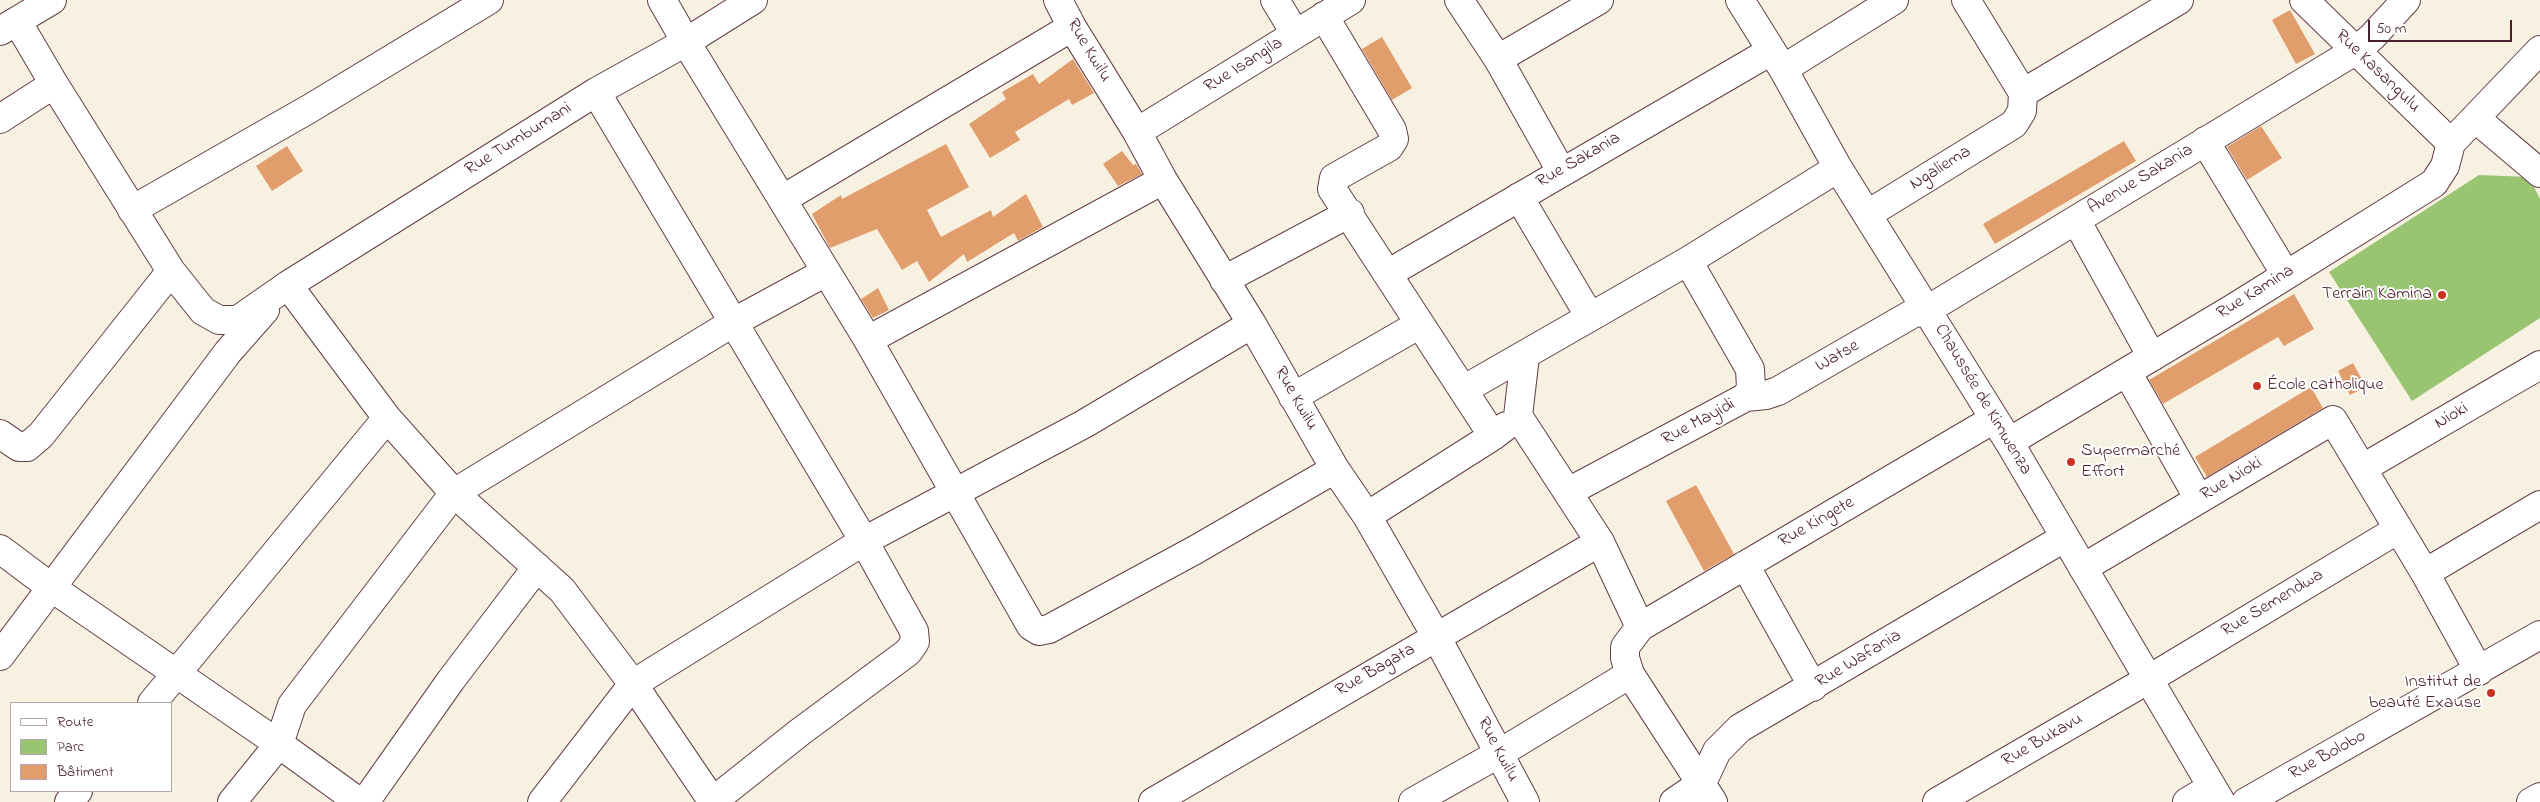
<!DOCTYPE html>
<html>
<head>
<meta charset="utf-8">
<style>
	body { margin:0 }
	#map { position:relative; width:2540px; height:802px; overflow:hidden; background:#f7f1e2; font-family:"Indie Flower",sans-serif }
	canvas { display:block }
	.legend { position:absolute; left:10px; top:702px; width:162px; height:90px; box-sizing:border-box; background:#fff; border:1px solid #b7a5aa; margin:0; padding:6px 9px; list-style:none; font-size:15px; color:#4a1f2b }
	.legend li { display:flex; align-items:center; gap:10px; height:25px }
	.legend b { width:25px; border:1px solid #b7a5aa }
	.scale { position:absolute; left:2368px; top:20px; width:144px; height:22px; box-sizing:border-box; border:2px solid #4a1f2b; border-top:0; padding-left:6px; font-size:15px; line-height:18px; white-space:nowrap; color:#4a1f2b; -webkit-text-stroke:4px #fff; paint-order:stroke }
</style>
</head>
<body>
<div id="map">
<canvas width="2540" height="802"></canvas>
<ul class="legend">
<li><b style="height:6px;background:#fff"></b>Route</li>
<li><b style="height:14px;background:#99c471"></b>Parc</li>
<li><b style="height:14px;background:#e29d6d"></b>Bâtiment</li>
</ul>
<div class="scale">50 m</div>
</div>
<script>
const ctx = document.querySelector('canvas').getContext('2d');
ctx.lineJoin = 'round';
function fillPath(path, color) {
  ctx.fillStyle = color;
  ctx.fill(path, 'evenodd');
}
function toPath(rows) {
  const path = new Path2D();
  for (const r of rows) {
    path.moveTo(r[0], r[1]);
    for (let i = 2; i < r.length; i += 2) path.lineTo(r[i], r[i + 1]);
  }
  return path;
}
function strokePath(path, color, width, dash) {
  ctx.strokeStyle = color;
  ctx.lineWidth = width;
  ctx.lineCap = dash ? 'butt' : 'round';
  ctx.setLineDash(dash || []);
  ctx.stroke(path);
}
function write(font, color, halo, rows, align = 'center') {
  ctx.font = font + ' "Indie Flower",sans-serif';
  ctx.lineWidth = 4;
  ctx.setLineDash([]);
  ctx.textBaseline = 'middle';
  ctx.strokeStyle = halo;
  ctx.fillStyle = color;
  for (const [text, x, y, turn = 0] of rows) {
    ctx.save();
    ctx.translate(x, y);
    ctx.rotate((+turn || 0) * Math.PI / 180);
    ctx.textAlign = isNaN(turn) ? turn : align;
    if (halo) ctx.strokeText(text, 0, 0);
    ctx.fillText(text, 0, 0);
    ctx.restore();
  }
}
fillPath(toPath([
	[2479,175,2529,177,2540,199,2540,318,2412,401,2329,272]
]), '#99c471');
fillPath(toPath([
	[2290,10,2315,54,2296,64,2272,20],
	[1382,37,1412,88,1392,100,1362,49],
	[1073,59,1094,93,1072,105,1069,99,1015,132,1020,140,990,158,969,124,1006,99,1002,92,1033,74,1039,84],
	[2261,126,2282,158,2247,180,2227,147],
	[2124,141,2136,161,1995,244,1983,224],
	[946,144,969,187,927,210,941,237,991,210,993,217,1026,194,1043,227,1018,241,1014,233,967,262,964,254,929,282,917,261,902,270,877,229,830,248,812,214,841,195,842,199],
	[287,146,303,171,272,191,256,166],
	[1122,151,1133,165,1136,164,1142,174,1118,186,1103,164],
	[878,288,889,310,873,318,861,299],
	[2294,294,2314,329,2284,346,2278,337,2163,404,2149,380],
	[2353,363,2366,387,2350,395,2338,371],
	[2311,387,2323,408,2207,477,2195,457],
	[1696,485,1734,554,1704,571,1666,501]
]), '#e29d6d');
const minor = toPath([
	[662,0,686,42,868,340,1031,626,1039,631,1049,629,1195,550,1335,469],
	[1058,0,1072,27,1137,132,1163,180,1252,324,1335,469,1367,516,1436,636,1525,802],
	[1275,0,1295,33],
	[1459,0,1498,59,1561,171],
	[1740,0,1783,69,1838,168,2009,442,2221,802],
	[2304,0,2451,143],
	[1324,16,1392,130,1394,139,1389,147,1334,178,1332,189,1493,436],
	[17,21,54,84,171,271,203,311,219,320,238,320,288,285,596,92,686,42,753,0],
	[0,31,52,0],
	[1498,59,1599,0],
	[1783,69,1894,0],
	[596,92,864,541,914,631,915,642,908,652,800,732,712,802],
	[2023,93,2179,0],
	[2475,118,2540,173],
	[0,119,54,84],
	[1137,132,1351,0],
	[2205,141,2286,275],
	[1519,197,1590,317],
	[783,199,1072,27],
	[132,210,309,109,489,0],
	[1868,214,2014,124,2022,111,2023,93,1966,0],
	[2076,220,2152,357],
	[1389,273,1771,51],
	[1224,280,1350,213],
	[288,285,387,418,454,493,562,590,633,684,713,802],
	[868,340,1163,180],
	[1525,356,1518,416,1600,542,1640,627,1625,647,1625,658,1630,674,1713,802],
	[2127,372,2199,499],
	[1463,390,1688,261,1838,168],
	[1293,397,1420,324],
	[1746,397,1766,395,1778,391,1912,314,1927,310,2355,51,2372,37,2406,0],
	[0,434,19,447,27,447,41,435,171,271],
	[2009,442,2232,309,2434,183,2445,166,2451,143,2540,50],
	[2363,468,2540,365],
	[1568,492,1746,397,1751,388,1750,369,1688,261],
	[1367,516,1493,436,1506,426],
	[0,549,52,588,279,744,359,802],
	[1745,565,1813,687],
	[2083,568,2333,420,2425,573,2479,671],
	[2425,573,2540,505],
	[1640,627,1994,419],
	[0,656,228,352,265,310],
	[152,703,387,418],
	[69,802,78,791],
	[232,802,279,744,292,705,454,493,734,322,826,272],
	[365,802,451,680,537,567],
	[542,802,633,684,864,541,1084,424,1252,324],
	[1153,802,1600,542],
	[1413,802,1500,753,1630,674],
	[1674,802,1702,783,1717,751,1740,728,2064,538],
	[1937,802,2149,679,2397,530],
	[2187,802,2212,787],
	[2246,802,2540,635],
	[2531,802,2540,797]
]);
strokePath(minor, '#643e46', 30);
strokePath(minor, '#fff', 28);
for (const [x, y, r, color] of [
	[2442,295,5,"#c8321e"],
	[2257,386,5,"#c8321e"],
	[2071,462,5,"#c8321e"],
	[2491,693,5,"#c8321e"]
]) {
  const dot = new Path2D();
  dot.arc(x, y, r, 0, 2 * Math.PI);
  ctx.fillStyle = color;
  ctx.fill(dot);
  strokePath(dot, '#fff', 2);
}
write('18px', '#4a1f2b', '#fff', [
	["Rue Kwilu",1088,51,59],
	["Rue Isangila",1244,66,-32],
	["Rue Kasangulu",2377,72,44],
	["Rue Tumbumani",519,140,-32],
	["Rue Sakania",1579,161,-30],
	["Ngaliema",1941,169,-32],
	["Avenue Sakania",2141,180,-31],
	["Rue Kamina",2256,293,-32],
	["Watse",1838,357,-30],
	["Rue Kwilu",1295,399,60],
	["Chaussée de Kimwenza",1982,400,59],
	["Nioki",2452,417,-30],
	["Rue Mayidi",1699,423,-28],
	["Rue Nioki",2232,480,-31],
	["Rue Kingete",1817,523,-30],
	["Rue Semendwa",2273,604,-31],
	["Rue Wafania",1859,660,-31],
	["Rue Bagata",1376,671,-30],
	["Rue Bukavu",2043,741,-30],
	["Rue Kwilu",1497,750,62],
	["Rue Bolobo",2328,756,-29]
]);
write('18px', '#4a1f2b', '#fff', [
	["Terrain Kamina",2432,295],
	["École catholique",2267,386,"left"],
	["Supermarché",2081,452,"left"],
	["Effort",2081,473,"left"],
	["Institut de",2481,683],
	["beauté Exause",2481,704]
], 'right');
</script>
</body>
</html>
